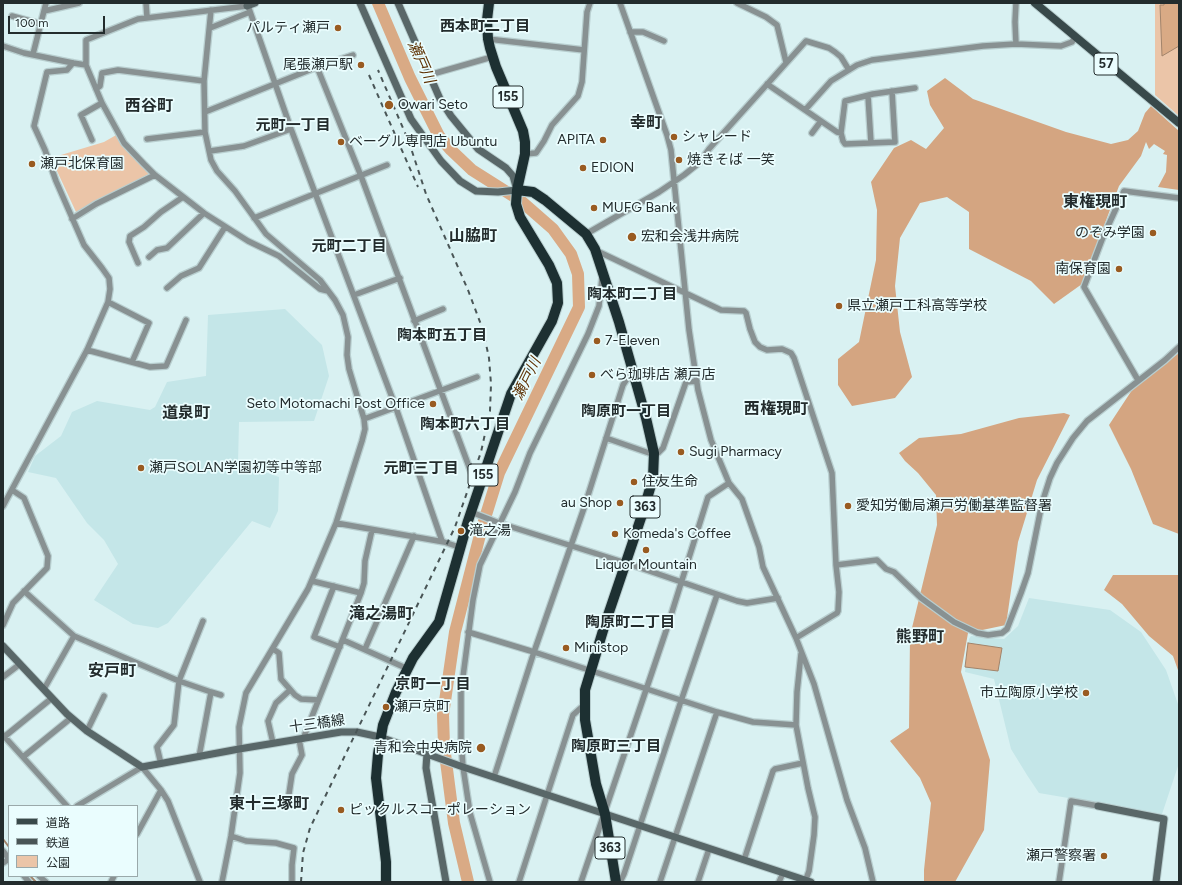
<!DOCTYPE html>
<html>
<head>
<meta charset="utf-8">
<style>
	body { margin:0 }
	#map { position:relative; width:1182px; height:885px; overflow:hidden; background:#d9f1f2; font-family:Figtree,"Noto Sans JP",sans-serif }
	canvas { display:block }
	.frame { position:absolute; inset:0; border:4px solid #232c2d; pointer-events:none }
	.legend { position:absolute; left:8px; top:805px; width:130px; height:72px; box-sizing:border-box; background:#eafdfe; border:1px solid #9aa9aa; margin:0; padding:5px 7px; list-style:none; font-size:12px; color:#232c2d }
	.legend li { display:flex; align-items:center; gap:8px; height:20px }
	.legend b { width:20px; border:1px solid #9aa9aa }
	.scale { position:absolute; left:8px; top:16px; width:97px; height:18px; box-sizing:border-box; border:2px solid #232c2d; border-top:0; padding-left:5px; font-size:12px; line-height:14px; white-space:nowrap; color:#232c2d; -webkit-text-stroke:3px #eafdfe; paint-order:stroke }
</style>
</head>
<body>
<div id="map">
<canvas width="1182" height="885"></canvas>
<div class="frame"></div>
<ul class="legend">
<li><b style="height:5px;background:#38494a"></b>道路</li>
<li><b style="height:5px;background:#495556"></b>鉄道</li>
<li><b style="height:11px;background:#ebc5a8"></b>公園</li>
</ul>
<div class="scale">100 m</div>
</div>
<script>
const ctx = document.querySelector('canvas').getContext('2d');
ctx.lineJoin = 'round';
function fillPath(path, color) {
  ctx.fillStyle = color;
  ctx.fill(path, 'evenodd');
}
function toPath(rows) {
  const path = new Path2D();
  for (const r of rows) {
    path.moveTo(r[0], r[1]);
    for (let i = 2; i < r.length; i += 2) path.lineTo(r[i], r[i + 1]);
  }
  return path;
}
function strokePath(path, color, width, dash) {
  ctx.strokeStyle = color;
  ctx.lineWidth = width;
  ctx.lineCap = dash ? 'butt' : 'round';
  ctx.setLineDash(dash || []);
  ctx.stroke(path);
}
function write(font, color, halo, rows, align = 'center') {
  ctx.font = font + ' Figtree,"Noto Sans JP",sans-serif';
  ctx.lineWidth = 3.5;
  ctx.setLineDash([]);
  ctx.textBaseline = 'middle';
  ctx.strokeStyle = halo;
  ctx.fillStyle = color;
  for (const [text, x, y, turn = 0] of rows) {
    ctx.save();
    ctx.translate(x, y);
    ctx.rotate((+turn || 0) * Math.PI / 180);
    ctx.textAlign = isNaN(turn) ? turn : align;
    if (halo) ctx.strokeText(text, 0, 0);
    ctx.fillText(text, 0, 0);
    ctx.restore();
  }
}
fillPath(toPath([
	[285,309,322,345,329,376,314,421,239,422,238,463,279,477,278,511,270,528,252,521,168,623,158,628,133,624,94,600,118,564,104,540,87,523,56,478,28,472,35,456,61,436,72,412,97,401,150,410,155,407,167,382,206,376,208,315],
	[1029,598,1110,610,1141,632,1166,670,1179,707,1179,763,1162,814,1039,793,1027,775,1011,749,994,679,965,672,969,639,971,636,1004,639,1018,626]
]), '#c4e6e8');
fillPath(toPath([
	[1155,3,1179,3,1179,116,1155,95],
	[118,134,151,175,76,212,51,158,104,142]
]), '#ebc5a8');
fillPath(toPath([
	[945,78,973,99,1066,132,1111,144,1128,140,1138,131,1145,113,1151,106,1179,131,1179,190,1158,187,1166,172,1167,155,1163,154,1165,151,1154,144,1149,149,1146,142,1141,156,1119,186,1082,284,1054,304,1031,281,969,249,969,212,947,197,920,203,900,238,895,286,900,332,912,377,895,398,852,406,838,385,838,359,859,342,876,260,877,210,871,182,894,148,911,140,926,149,944,128,930,105,927,91],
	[1179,353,1179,534,1153,524,1131,469,1109,425,1134,387],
	[1064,413,1070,415,1037,480,1018,542,1006,625,968,633,961,672,990,760,984,830,955,882,924,882,924,870,931,803,920,778,890,741,909,728,910,636,937,525,936,495,918,473,905,461,899,453,919,438,961,434,1019,418],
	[1113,575,1179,575,1179,673,1173,656,1149,636,1122,604,1104,590]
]), '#d4a581');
const water = toPath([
	[1164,3,1179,3,1179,46,1162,56,1160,5,1164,5,1164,3],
	[968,643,1002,648,998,671,965,667,968,643]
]);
fillPath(water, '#d9aa85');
strokePath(water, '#a2846b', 1);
strokePath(toPath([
	[3,839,9,847],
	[30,876,36,882]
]), '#a2846b', 2);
strokePath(toPath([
	[378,3,410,78,439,136,451,150,472,170,521,201,553,229,571,254,578,274,579,307,499,473,481,531,455,632,443,715,444,746,454,823,468,882]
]), '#d9aa85', 12);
const street = toPath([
	[146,3,147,17],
	[247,3,291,129,396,408,442,541],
	[620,3,667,135,671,150,689,330,698,390,711,440,729,483,742,499,759,547,763,567,796,638,814,684,847,800,865,848,873,882],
	[737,3,766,17,777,25,786,62],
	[1016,3,1015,22,1016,44],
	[247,6,138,19,86,40,86,65,102,103,124,143,144,164,155,175,204,213,248,241,279,256,320,289,328,291],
	[211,10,204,81,205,132,211,160,217,171,235,191,266,234,320,280,335,300,343,315,348,337,347,355,349,369,364,419,365,429,362,441,336,523,308,589,246,693,239,727,240,773,231,836,222,882],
	[44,11,79,3],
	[12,16,41,24],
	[210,28,250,12],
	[630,32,643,32,664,41],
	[488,39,584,50],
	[3,46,24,53,73,63,86,65],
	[33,54,46,3],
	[317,67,361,176,471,472,481,483],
	[429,75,492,57],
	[767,84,837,132,841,133],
	[96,89,100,86,102,73,118,70,204,81],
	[892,91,895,142,845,144,843,141,841,133,845,101,873,94,915,88],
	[868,96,871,143],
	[805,110,831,81,857,65,872,60,983,46,1016,44,1061,46,1072,42,1075,37],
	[205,112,317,67,353,55],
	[812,133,821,121],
	[147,139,205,132],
	[92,140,81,115,102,103],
	[210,151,244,146,291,129],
	[525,154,536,153,544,141,552,125,578,96,582,82,587,12,590,3],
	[254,218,387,165],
	[72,219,96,204,155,175],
	[586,234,659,192,684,175,699,163,709,149,806,41,829,48,835,52,841,57,849,70],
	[595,250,721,310,744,311,746,313,750,329,755,342,760,347,767,350,782,349,791,353,794,358,832,473,836,565,839,592,838,611,837,613,796,638],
	[149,257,157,250,167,248,204,213],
	[138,263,129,242,130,236,144,227,161,212,183,197],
	[167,288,181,276,199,268,225,227],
	[354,295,400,278],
	[108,302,149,323,132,362],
	[414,321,443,309],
	[87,350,150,367,166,366,186,320],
	[1138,380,1084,287,1103,237,1124,191,1179,198],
	[364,419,477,377],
	[606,438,649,453,658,453,663,448,686,382,697,381],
	[3,506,87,350,108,302,110,289,109,278,102,268,84,245,56,181,45,150,34,126,47,72,67,70,73,63],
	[471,512,499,523,626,563,737,601,747,603,778,598],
	[336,523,444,542,456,546,459,550],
	[836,565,877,560,886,569,894,572,921,598,954,622,977,633,988,635,1002,633,1007,629,1021,593,1028,573,1042,503,1050,478,1057,463,1073,438,1087,421,1165,360,1179,347],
	[312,581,361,593],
	[334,586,314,637,340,647],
	[24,591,74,636,179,681,211,692,199,757],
	[3,625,13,603,47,568,48,556,24,498,12,490],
	[468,632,534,652,717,712,753,722,796,725],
	[343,640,408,669],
	[273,649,279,653,281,679,295,695,301,699,318,700],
	[365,649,414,536],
	[801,654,797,692,796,725,808,788,815,817,814,835,809,871,805,882],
	[3,677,20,664],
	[44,689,74,636],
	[211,692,221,695],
	[87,731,104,696],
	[3,735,67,806],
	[4,737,52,698],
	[303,739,361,593,364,583,365,561,372,530],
	[273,743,268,721,276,703,290,690],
	[23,757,71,718],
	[161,764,157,747,174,725,179,681,203,621],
	[494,777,534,652,584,508,623,385,632,371],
	[289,794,292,774,302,755,299,739],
	[77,806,142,767,161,790,168,801,200,882],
	[137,834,161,790],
	[231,836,246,841,276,843,294,848,292,865,292,882],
	[3,851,9,859,3,863],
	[744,860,773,771,775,769,803,763],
	[24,876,29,882],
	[39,876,46,882],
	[111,882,114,876],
	[490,882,470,813,463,767,461,739,461,692,473,600,480,565,515,492,530,453,588,334,599,306,602,278],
	[519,882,573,715,584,705],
	[581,882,667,628,708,497,729,483],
	[620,882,624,874,681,701,717,595],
	[660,882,717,712],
	[698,882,709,849],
	[779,882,783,873],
	[1059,882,1071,801,1098,806]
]);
const secondary = toPath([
	[360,3,411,119,441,161,460,181,476,191,498,192,517,190,513,176,506,168,478,149,451,116,440,99,398,3],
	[247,6,255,3],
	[3,646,67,714,87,731,142,767,239,749,341,732,357,732,380,737,463,767,811,882],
	[427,753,426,768,446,882],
	[1098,806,1164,819,1156,882]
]);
const primary = toPath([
	[1035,3,1179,123]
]);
const highway = toPath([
	[517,190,533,192,545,200,586,234,595,249,619,322,646,418,654,453,653,478,644,509,605,624,585,690,585,720,596,784,605,814,616,882],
	[386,882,386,862,376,778,378,754,383,725,396,692,413,658,439,622,468,521,511,394,552,321,558,303,557,283,549,265,520,217,516,204,517,190,525,154,525,142,523,131,496,67,490,48,488,39,487,20,489,3]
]);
strokePath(street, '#b8cecf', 8);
strokePath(secondary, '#b8cecf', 9);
strokePath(primary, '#b8cecf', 10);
strokePath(highway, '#b8cecf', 12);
strokePath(street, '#889192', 5.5);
strokePath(secondary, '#596768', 7);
strokePath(primary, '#38494a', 8);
strokePath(highway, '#1d3032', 10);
strokePath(toPath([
	[369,75,418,187],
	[301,882,303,853,310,828,455,527,481,452,490,411,491,384,489,358,483,330,468,290,426,194,409,142,378,70]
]), '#495556', 2, [5, 5]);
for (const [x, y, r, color] of [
	[338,28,4,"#995b21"],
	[361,65,4,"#995b21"],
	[389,105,5,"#995b21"],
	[674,137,4,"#995b21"],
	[603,140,4,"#995b21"],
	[341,142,4,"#995b21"],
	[679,160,4,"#995b21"],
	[32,164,4,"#995b21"],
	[583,168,4,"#995b21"],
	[594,208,4,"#995b21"],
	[1153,233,4,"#995b21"],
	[632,237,5,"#995b21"],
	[1119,269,4,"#995b21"],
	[839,306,4,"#995b21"],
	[597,341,4,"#995b21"],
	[592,375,4,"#995b21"],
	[433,404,4,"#995b21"],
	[681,452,4,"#995b21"],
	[141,468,4,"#995b21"],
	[634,482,4,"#995b21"],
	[620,503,4,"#995b21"],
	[848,506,4,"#995b21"],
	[461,531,4,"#995b21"],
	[615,534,4,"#995b21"],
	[646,550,4,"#995b21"],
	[566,648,4,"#995b21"],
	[1086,693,4,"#995b21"],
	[386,707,4,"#995b21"],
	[481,748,5,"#995b21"],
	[341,810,4,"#995b21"],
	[1104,856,4,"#995b21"]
]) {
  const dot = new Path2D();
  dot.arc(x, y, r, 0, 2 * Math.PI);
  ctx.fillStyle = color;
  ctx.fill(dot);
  strokePath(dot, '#eafdfe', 1.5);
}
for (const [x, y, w] of [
	[1106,64,24],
	[508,97,30],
	[483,475,30],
	[645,507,30],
	[610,848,30]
]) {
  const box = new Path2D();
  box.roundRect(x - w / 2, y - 11, w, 22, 3);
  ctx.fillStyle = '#eafdfe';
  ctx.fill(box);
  strokePath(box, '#232c2d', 1);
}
write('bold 13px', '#232c2d', null, [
	["57",1106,64],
	["155",508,97],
	["155",483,475],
	["363",645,507],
	["363",610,848]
]);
write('14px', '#232c2d', '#eafdfe', [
	["パルティ瀬戸",330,28,"right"],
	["尾張瀬戸駅",353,65,"right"],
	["Owari Seto",398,105],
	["シャレード",682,137],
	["APITA",595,140,"right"],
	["ベーグル専門店 Ubuntu",349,142],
	["焼きそば 一笑",687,160],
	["瀬戸北保育園",40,164],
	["EDION",591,168],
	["MUFG Bank",602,208],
	["のぞみ学園",1145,233,"right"],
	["宏和会浅井病院",641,237],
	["南保育園",1111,269,"right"],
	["県立瀬戸工科高等学校",847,306],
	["7-Eleven",605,341],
	["べら珈琲店 瀬戸店",600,375],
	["Seto Motomachi Post Office",425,404,"right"],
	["Sugi Pharmacy",689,452],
	["瀬戸SOLAN学園初等中等部",149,468],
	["住友生命",642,482],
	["au Shop",612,503,"right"],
	["愛知労働局瀬戸労働基準監督署",856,506],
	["滝之湯",469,531],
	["Komeda's Coffee",623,534],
	["Liquor Mountain",646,565,"center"],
	["Ministop",574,648],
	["市立陶原小学校",1078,693,"right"],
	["瀬戸京町",394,707],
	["青和会中央病院",472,748,"right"],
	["ピックルスコーポレーション",349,810],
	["瀬戸警察署",1096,856,"right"]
], 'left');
write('14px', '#232c2d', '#eafdfe', [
	["十三橋線",317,724,-8]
]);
write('bold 15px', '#232c2d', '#eafdfe', [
	["西本町二丁目",485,27],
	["元町一丁目",293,126],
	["元町二丁目",349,247],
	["陶本町二丁目",632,295],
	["陶本町五丁目",442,336],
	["陶原町一丁目",626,412],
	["陶本町六丁目",465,425],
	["元町三丁目",421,469],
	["陶原町二丁目",630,623],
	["京町一丁目",433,685],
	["陶原町三丁目",616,747]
]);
write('italic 15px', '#5f3305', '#eafdfe', [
	["瀬戸川",421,62,66],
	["瀬戸川",527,379,-64]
]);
write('bold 16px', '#232c2d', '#eafdfe', [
	["西谷町",149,106],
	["幸町",646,123],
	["東権現町",1095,202],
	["山脇町",473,236],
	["西権現町",776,409],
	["道泉町",186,413],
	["滝之湯町",381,614],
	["熊野町",920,637],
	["安戸町",112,671],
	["東十三塚町",269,804]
]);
</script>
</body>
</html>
